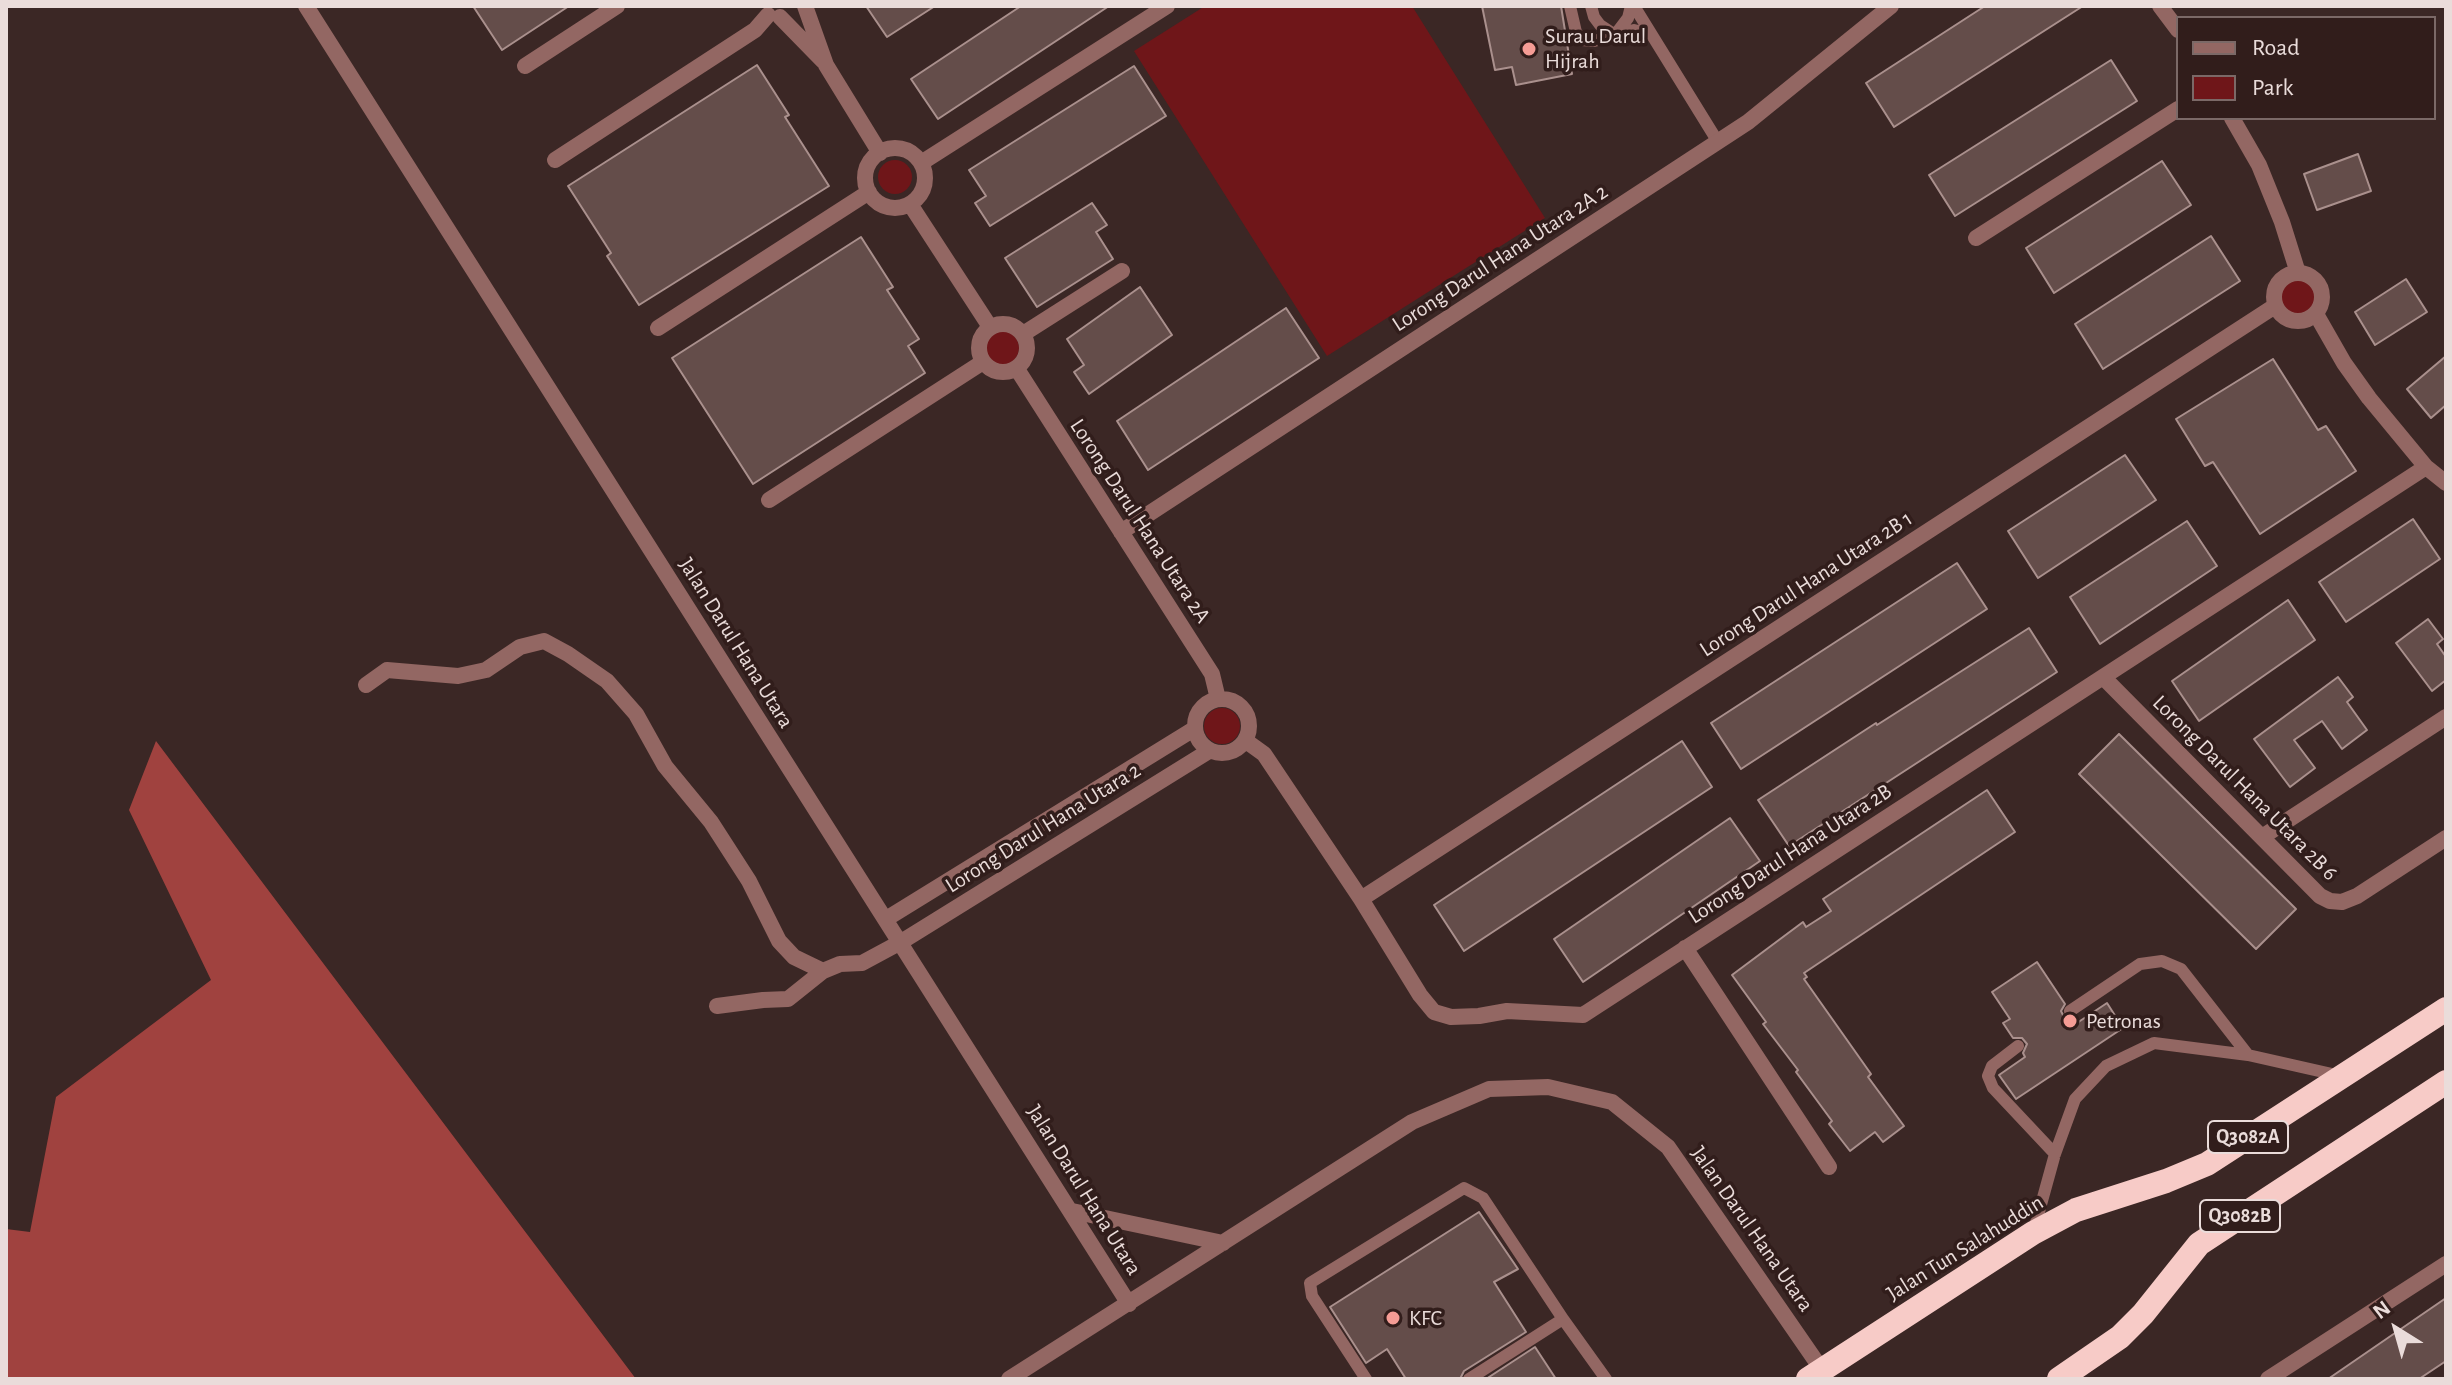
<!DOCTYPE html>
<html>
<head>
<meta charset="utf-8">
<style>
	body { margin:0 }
	#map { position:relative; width:2452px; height:1385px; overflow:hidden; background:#3b2725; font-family:"Alegreya Sans",sans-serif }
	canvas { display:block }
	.frame { position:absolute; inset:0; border:8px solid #eadcda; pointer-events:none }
	.legend { position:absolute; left:2176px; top:16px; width:260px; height:104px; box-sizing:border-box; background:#311d1b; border:2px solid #7b6967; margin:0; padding:10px 14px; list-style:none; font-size:24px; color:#eadcda }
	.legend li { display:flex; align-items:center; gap:16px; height:40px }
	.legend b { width:40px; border:2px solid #7b6967 }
	.north { position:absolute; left:2356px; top:1289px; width:80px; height:80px; -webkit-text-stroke:6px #311d1b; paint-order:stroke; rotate:323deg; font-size:22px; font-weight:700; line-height:32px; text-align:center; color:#eadcda }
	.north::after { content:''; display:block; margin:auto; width:28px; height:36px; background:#eadcda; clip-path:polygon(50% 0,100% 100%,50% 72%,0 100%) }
</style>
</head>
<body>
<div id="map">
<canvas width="2452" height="1385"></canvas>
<div class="frame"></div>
<ul class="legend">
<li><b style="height:10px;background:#936763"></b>Road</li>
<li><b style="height:22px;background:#6f1619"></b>Park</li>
</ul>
<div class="north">N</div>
</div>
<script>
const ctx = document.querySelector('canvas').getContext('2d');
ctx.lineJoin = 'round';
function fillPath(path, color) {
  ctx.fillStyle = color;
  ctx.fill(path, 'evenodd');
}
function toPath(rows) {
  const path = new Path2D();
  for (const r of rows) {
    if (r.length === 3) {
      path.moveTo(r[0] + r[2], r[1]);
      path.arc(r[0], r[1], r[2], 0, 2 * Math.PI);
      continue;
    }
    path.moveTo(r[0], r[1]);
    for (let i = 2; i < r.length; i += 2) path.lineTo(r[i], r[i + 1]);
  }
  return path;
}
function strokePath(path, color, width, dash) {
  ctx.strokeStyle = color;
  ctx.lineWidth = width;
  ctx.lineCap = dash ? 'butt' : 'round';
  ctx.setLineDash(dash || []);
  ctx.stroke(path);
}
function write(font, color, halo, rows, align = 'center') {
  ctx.font = font + ' "Alegreya Sans",sans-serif';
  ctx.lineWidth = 7;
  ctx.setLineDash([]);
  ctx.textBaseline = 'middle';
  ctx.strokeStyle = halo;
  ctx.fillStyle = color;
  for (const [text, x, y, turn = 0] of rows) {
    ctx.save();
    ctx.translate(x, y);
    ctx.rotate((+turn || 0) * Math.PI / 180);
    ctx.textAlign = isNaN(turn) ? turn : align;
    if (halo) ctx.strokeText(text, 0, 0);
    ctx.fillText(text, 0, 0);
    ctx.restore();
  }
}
fillPath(toPath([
	[1205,6,1412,6,1545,218,1327,356,1134,51],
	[895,177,17],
	[2298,297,18],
	[1002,348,17],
	[1222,726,18]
]), '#6f1619');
fillPath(toPath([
	[156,741,636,1379,6,1379,6,1229,30,1232,56,1097,211,980,129,810]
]), '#a0423f');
const building = toPath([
	[473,6,569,6,502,50,473,6],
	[866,6,935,6,887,37,866,6],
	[1021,6,1109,6,938,119,911,79,1021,6],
	[1482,6,1561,6,1572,74,1516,85,1512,67,1495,70,1482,6],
	[1985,6,2083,6,1894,127,1866,83,1985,6],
	[2111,60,2137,101,1955,216,1929,175,2111,60],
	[757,65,789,115,785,117,829,186,639,305,607,256,611,253,568,186,757,65],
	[1134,66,1166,116,990,226,975,203,986,196,969,170,1134,66],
	[2358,154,2371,191,2317,210,2304,174,2358,154],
	[2162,161,2191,205,2054,293,2026,248,2162,161],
	[1092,203,1107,225,1096,232,1113,259,1037,307,1005,258,1092,203],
	[2211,236,2240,281,2103,369,2075,324,2211,236],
	[861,237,893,287,887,290,919,339,908,346,925,373,753,484,672,358,861,237],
	[2406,279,2427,312,2375,345,2355,312,2406,279],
	[1140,287,1172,335,1089,394,1074,372,1084,365,1067,339,1140,287],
	[1286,308,1319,358,1148,470,1117,421,1286,308],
	[2446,356,2446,405,2431,418,2407,389,2446,356],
	[2273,359,2318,430,2326,426,2356,471,2260,534,2213,462,2205,466,2176,419,2273,359],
	[2125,455,2156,500,2038,578,2008,531,2125,455],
	[2413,519,2440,559,2346,622,2319,582,2413,519],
	[2187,521,2217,566,2100,644,2070,597,2187,521],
	[1957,563,1987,609,1741,769,1711,723,1957,563],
	[2288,600,2315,640,2199,721,2172,681,2288,600],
	[2428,619,2443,639,2437,644,2446,657,2446,680,2432,691,2396,643,2428,619],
	[2029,628,2057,672,1789,846,1758,800,1876,723,1877,725,2029,628],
	[2338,677,2353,697,2347,702,2367,730,2342,749,2322,721,2294,740,2315,768,2290,787,2254,739,2338,677],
	[2119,734,2296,909,2256,949,2079,774,2119,734],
	[1682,741,1712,787,1464,951,1434,905,1682,741],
	[1987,790,2015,832,1804,973,1807,977,1804,979,1871,1074,1868,1077,1904,1126,1883,1142,1875,1132,1850,1151,1829,1124,1832,1121,1796,1072,1798,1070,1763,1024,1766,1022,1732,975,1803,922,1806,927,1831,911,1823,899,1987,790],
	[1730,818,1760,861,1583,982,1554,939,1730,818],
	[2037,962,2065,1004,2061,1011,2065,1019,2075,1019,2077,1023,2107,1003,2123,1028,2016,1099,1999,1075,2025,1057,2023,1053,2027,1044,2022,1038,2013,1038,2003,1023,2010,1019,1992,992,2037,962],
	[1479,1212,1518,1269,1494,1282,1526,1332,1464,1371,1460,1379,1406,1379,1387,1349,1366,1363,1330,1307,1479,1212],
	[2446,1298,2446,1361,2419,1379,2328,1379,2446,1298],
	[1535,1347,1556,1379,1486,1379,1535,1347]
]);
fillPath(building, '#644d4a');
strokePath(building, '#aa908d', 2);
strokePath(toPath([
	[1570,6,1576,32,1582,40,1594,41,1634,30,1650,34],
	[1591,6,1594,17,1600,25,1615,35,1628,18,1631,6],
	[1634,6,1718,142],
	[2070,1011,2140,964,2162,961,2181,969,2248,1055],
	[2018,1046,1992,1066,1988,1076,1993,1088,2055,1154],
	[2034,1230,2055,1154,2075,1099,2106,1066,2154,1043,2248,1055,2341,1076],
	[1366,1379,1312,1296,1310,1283,1464,1188,1483,1198,1563,1319],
	[1469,1379,1563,1319,1606,1379]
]), '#936763', 12);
strokePath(toPath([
	[306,6,1129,1304],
	[805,6,826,65,880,153],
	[2160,6,2178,30],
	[780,17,823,61],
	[525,66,617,6],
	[2232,118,2259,165,2282,222,2298,273],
	[895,178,30],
	[555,160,755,30,768,15],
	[921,163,1167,6],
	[910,204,990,327],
	[1976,238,2178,109],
	[2298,297,24],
	[2316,314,2344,363,2369,398,2426,467,2446,483],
	[1003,348,24],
	[658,328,869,192],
	[1023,334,1122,271],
	[1017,369,1212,674,1218,699],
	[769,500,983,362],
	[1121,532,1748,122,1891,6],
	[2103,677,2320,896,2330,901,2342,902,2357,896,2446,838],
	[366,685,387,670,458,676,486,670,520,647,544,641,568,654,607,681,636,714,665,766,711,822,749,881,779,941,794,957,823,971],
	[1222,726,27],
	[1246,741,1264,754,1361,899,1420,995,1434,1012,1451,1017,1479,1016,1507,1011,1583,1015,2426,467],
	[2262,837,2446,717],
	[1361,899,2275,306],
	[886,919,1194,729],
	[1685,948,1829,1167],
	[717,1006,763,1000,788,999,823,971,840,964,862,963,901,942,1209,751],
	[1072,1211,1223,1243],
	[1009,1379,1412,1122,1489,1089,1548,1087,1612,1102,1668,1147,1822,1370],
	[2268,1379,2446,1264]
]), '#936763', 16);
strokePath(toPath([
	[1808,1379,2033,1233,2076,1210,2166,1181,2207,1164,2446,1009],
	[2059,1379,2120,1337,2143,1314,2199,1244,2446,1082]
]), '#f7cbc7', 24);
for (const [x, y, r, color] of [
	[1529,49,8,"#f59c95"],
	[2070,1021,8,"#f59c95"],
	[1393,1318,8,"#f59c95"]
]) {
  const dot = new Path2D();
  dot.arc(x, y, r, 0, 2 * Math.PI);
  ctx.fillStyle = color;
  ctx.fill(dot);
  strokePath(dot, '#311d1b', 3);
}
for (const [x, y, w] of [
	[2248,1137,80],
	[2240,1216,80]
]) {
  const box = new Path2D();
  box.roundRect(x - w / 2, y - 16, w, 32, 6);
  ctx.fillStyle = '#311d1b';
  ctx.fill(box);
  strokePath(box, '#eadcda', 2);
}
write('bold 20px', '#eadcda', null, [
	["Q3082A",2248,1137],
	["Q3082B",2240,1216]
]);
write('22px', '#eadcda', '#311d1b', [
	["Surau Darul",1545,36],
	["Hijrah",1545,61],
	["Petronas",2086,1021],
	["KFC",1409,1318]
], 'left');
write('22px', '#eadcda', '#311d1b', [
	["Lorong Darul Hana Utara 2A 2",1500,258,-33],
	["Lorong Darul Hana Utara 2A",1140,521,57],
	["Lorong Darul Hana Utara 2B 1",1806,584,-33],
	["Jalan Darul Hana Utara",736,643,58],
	["Lorong Darul Hana Utara 2B 6",2245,788,45],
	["Lorong Darul Hana Utara 2",1043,828,-32],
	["Lorong Darul Hana Utara 2B",1790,854,-33],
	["Jalan Darul Hana Utara",1084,1190,58],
	["Jalan Darul Hana Utara",1752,1229,55],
	["Jalan Tun Salahuddin",1965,1248,-32]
]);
</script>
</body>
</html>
